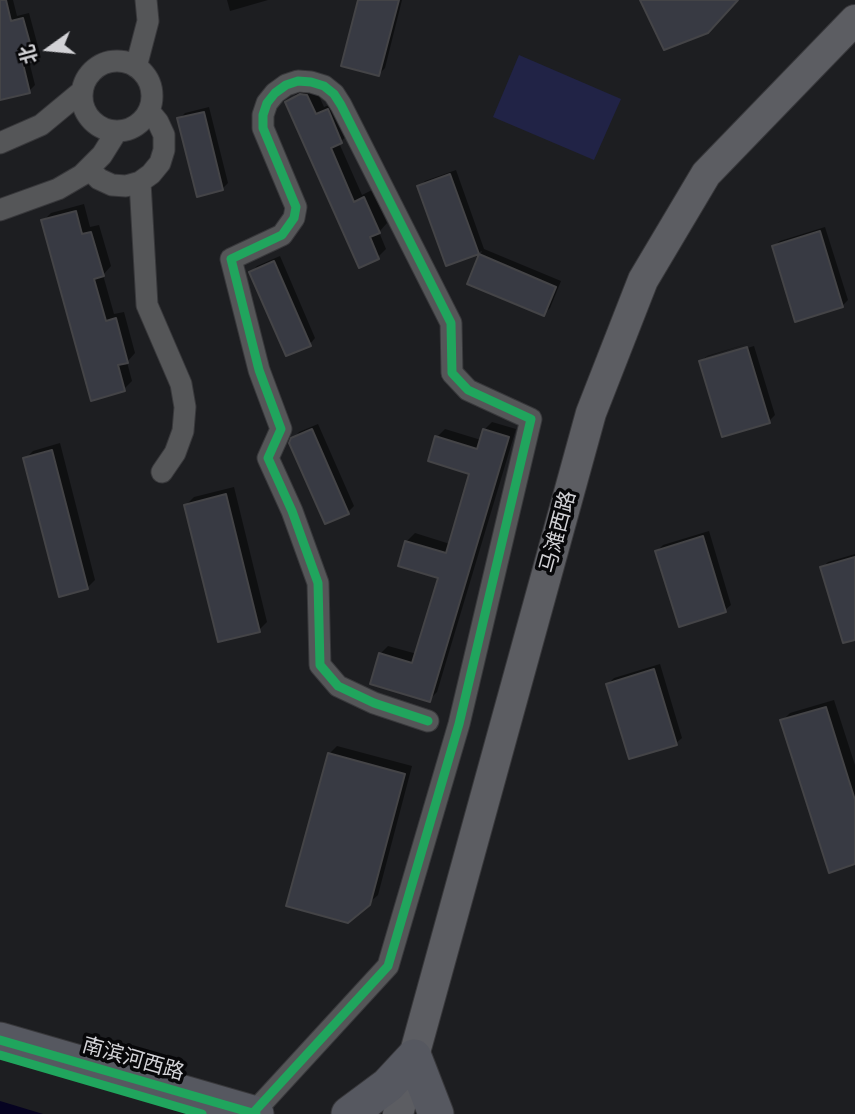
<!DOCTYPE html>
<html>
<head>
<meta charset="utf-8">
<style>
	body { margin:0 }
	#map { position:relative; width:855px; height:1114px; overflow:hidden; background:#1d1e21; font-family:"Times New Roman","Noto Sans SC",serif }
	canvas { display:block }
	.north { position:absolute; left:14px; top:14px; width:70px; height:70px; -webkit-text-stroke:5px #070709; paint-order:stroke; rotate:255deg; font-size:19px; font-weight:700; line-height:28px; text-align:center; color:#d2d2d6 }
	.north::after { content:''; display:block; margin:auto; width:24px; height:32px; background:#d2d2d6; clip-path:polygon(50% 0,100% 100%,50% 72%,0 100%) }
</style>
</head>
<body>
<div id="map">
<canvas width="855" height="1114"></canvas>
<div class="north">北</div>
</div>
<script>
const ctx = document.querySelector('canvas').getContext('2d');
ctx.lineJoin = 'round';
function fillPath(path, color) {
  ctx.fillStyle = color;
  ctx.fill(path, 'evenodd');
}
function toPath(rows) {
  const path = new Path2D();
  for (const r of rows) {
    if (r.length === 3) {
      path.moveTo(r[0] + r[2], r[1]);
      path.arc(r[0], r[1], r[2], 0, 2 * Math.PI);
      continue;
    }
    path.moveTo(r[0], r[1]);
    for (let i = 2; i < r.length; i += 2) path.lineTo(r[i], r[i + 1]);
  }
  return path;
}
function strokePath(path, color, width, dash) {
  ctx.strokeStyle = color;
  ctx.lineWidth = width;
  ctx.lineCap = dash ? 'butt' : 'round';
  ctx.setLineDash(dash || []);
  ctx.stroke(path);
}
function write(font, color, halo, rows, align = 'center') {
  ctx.font = font + ' "Times New Roman","Noto Sans SC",serif';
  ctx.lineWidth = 7;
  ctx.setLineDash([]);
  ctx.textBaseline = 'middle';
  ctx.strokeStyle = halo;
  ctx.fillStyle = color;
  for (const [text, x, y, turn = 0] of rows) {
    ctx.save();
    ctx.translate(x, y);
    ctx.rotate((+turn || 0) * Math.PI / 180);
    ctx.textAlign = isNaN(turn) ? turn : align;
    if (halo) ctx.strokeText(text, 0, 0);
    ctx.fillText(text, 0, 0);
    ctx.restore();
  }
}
fillPath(toPath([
	[519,55,621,99,594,160,493,117]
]), '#212346');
fillPath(toPath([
	[0,1101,43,1114,0,1114]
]), '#060321');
fillPath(toPath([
	[0,0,13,0,17,16,29,13,40,54,29,61,35,85,29,91,0,99],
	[227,0,268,0,230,11],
	[360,0,402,0,385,68,379,74],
	[315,87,324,107,336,102,349,134,339,143,362,195,372,190,387,223,379,232,386,249,378,257,359,265,288,102,299,91],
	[209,107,228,183,222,189,179,119,185,113],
	[456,170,484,249,561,281,550,308,544,314,469,283,482,251,447,264,419,187,425,181],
	[84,204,90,227,99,225,111,266,103,275,114,314,124,312,135,353,127,362,132,381,124,389,43,221,51,213],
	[825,227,848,300,842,306,774,246,780,241],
	[280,256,315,338,310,344,251,272,257,266],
	[753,342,706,357,706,361,754,346,775,415,769,421,701,362,707,356],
	[492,422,516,429,437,692,429,700,380,654,388,646,417,654,440,577,400,564,407,541,415,533,450,544,471,473,437,437,445,429,481,440,484,430],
	[318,424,354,506,348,512,293,439,299,432],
	[60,443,95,580,87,588,25,459,33,451],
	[234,487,267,622,259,630,186,505,194,497],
	[709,531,731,605,725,610,657,551,663,545],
	[855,554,855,638,822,568,828,562],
	[660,664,682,738,676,743,608,684,614,678],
	[834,700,855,765,855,862,782,721,790,713],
	[337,746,412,766,378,895,369,903,329,754]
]), '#0007');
const building = toPath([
	[0,0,6,0,11,21,23,18,35,61,23,64,30,93,0,100,0,0],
	[358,0,399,0,379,76,341,66,358,0],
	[640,0,738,0,708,33,664,50,640,0],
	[300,94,307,95,316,114,328,109,342,143,331,148,354,202,364,197,380,233,370,237,379,259,359,268,285,102,300,94],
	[204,112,223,190,197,197,177,118,204,112],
	[450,174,479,254,446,266,417,186,450,174],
	[76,211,82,234,91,232,104,276,94,279,106,321,116,318,128,363,118,365,125,391,91,401,41,220,76,211],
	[820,231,843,307,795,322,772,246,820,231],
	[479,254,556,287,544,316,467,284,479,254],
	[274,261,311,346,286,356,249,272,274,261],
	[747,347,770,423,722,437,699,361,747,347],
	[312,429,349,514,325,524,289,443,291,438,312,429],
	[483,429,509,437,430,702,370,684,379,653,412,663,438,578,398,566,405,541,446,553,469,474,428,461,435,436,477,449,483,429],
	[52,450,88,589,59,597,23,458,52,450],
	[226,494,260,632,218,642,184,505,226,494],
	[703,536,726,612,679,627,655,551,703,536],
	[855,557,855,640,843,643,820,567,855,557],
	[654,669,677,745,629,759,606,684,654,669],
	[826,707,855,800,855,864,829,873,780,720,826,707],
	[328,753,405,774,370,905,348,923,286,906,328,753]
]);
fillPath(building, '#383a43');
strokePath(building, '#444447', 2);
const minor = toPath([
	[117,96,35],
	[136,67,148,21,146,0],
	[0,143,41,125,82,91],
	[89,169,99,179,112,185,126,186,140,182,151,174,160,163,164,150,164,135,158,122,149,111],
	[140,182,147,305,181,384,185,407,183,431,175,453,162,472],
	[0,210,58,189,82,175,102,155,117,131],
	[253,1113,388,966,459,724,531,419,468,390,452,373,451,323,341,105,334,94,324,86,311,82,298,81,286,85,275,93,267,103,263,115,263,128,296,207,294,218,282,235,231,259,259,370,281,429,268,458,292,511,318,583,320,665,338,686,374,703,428,721]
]);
const secondary = toPath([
	[398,1114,591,413,643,280,706,174,855,20]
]);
const trunk = toPath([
	[0,1040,256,1114],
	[349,1114,388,1085,414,1057,436,1114]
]);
strokePath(minor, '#38383b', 23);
strokePath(secondary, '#38383b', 32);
strokePath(trunk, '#38383b', 37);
strokePath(minor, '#555658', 21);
strokePath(secondary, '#5c5d62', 30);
strokePath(trunk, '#565860', 35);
strokePath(toPath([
	[0,1040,256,1114],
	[0,1055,202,1114],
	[253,1113,388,966,459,724,531,419,468,390,452,373,451,323,341,105,334,94,324,86,311,82,298,81,286,85,275,93,267,103,263,115,263,128,296,207,294,218,282,235,231,259,259,370,281,429,268,458,292,511,318,583,320,665,338,686,374,703,428,721]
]), '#20a55d', 9);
write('21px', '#d2d2d6', '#070709', [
	["马滩西路",559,532,-75],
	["南滨河西路",133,1060,16]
]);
</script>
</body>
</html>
